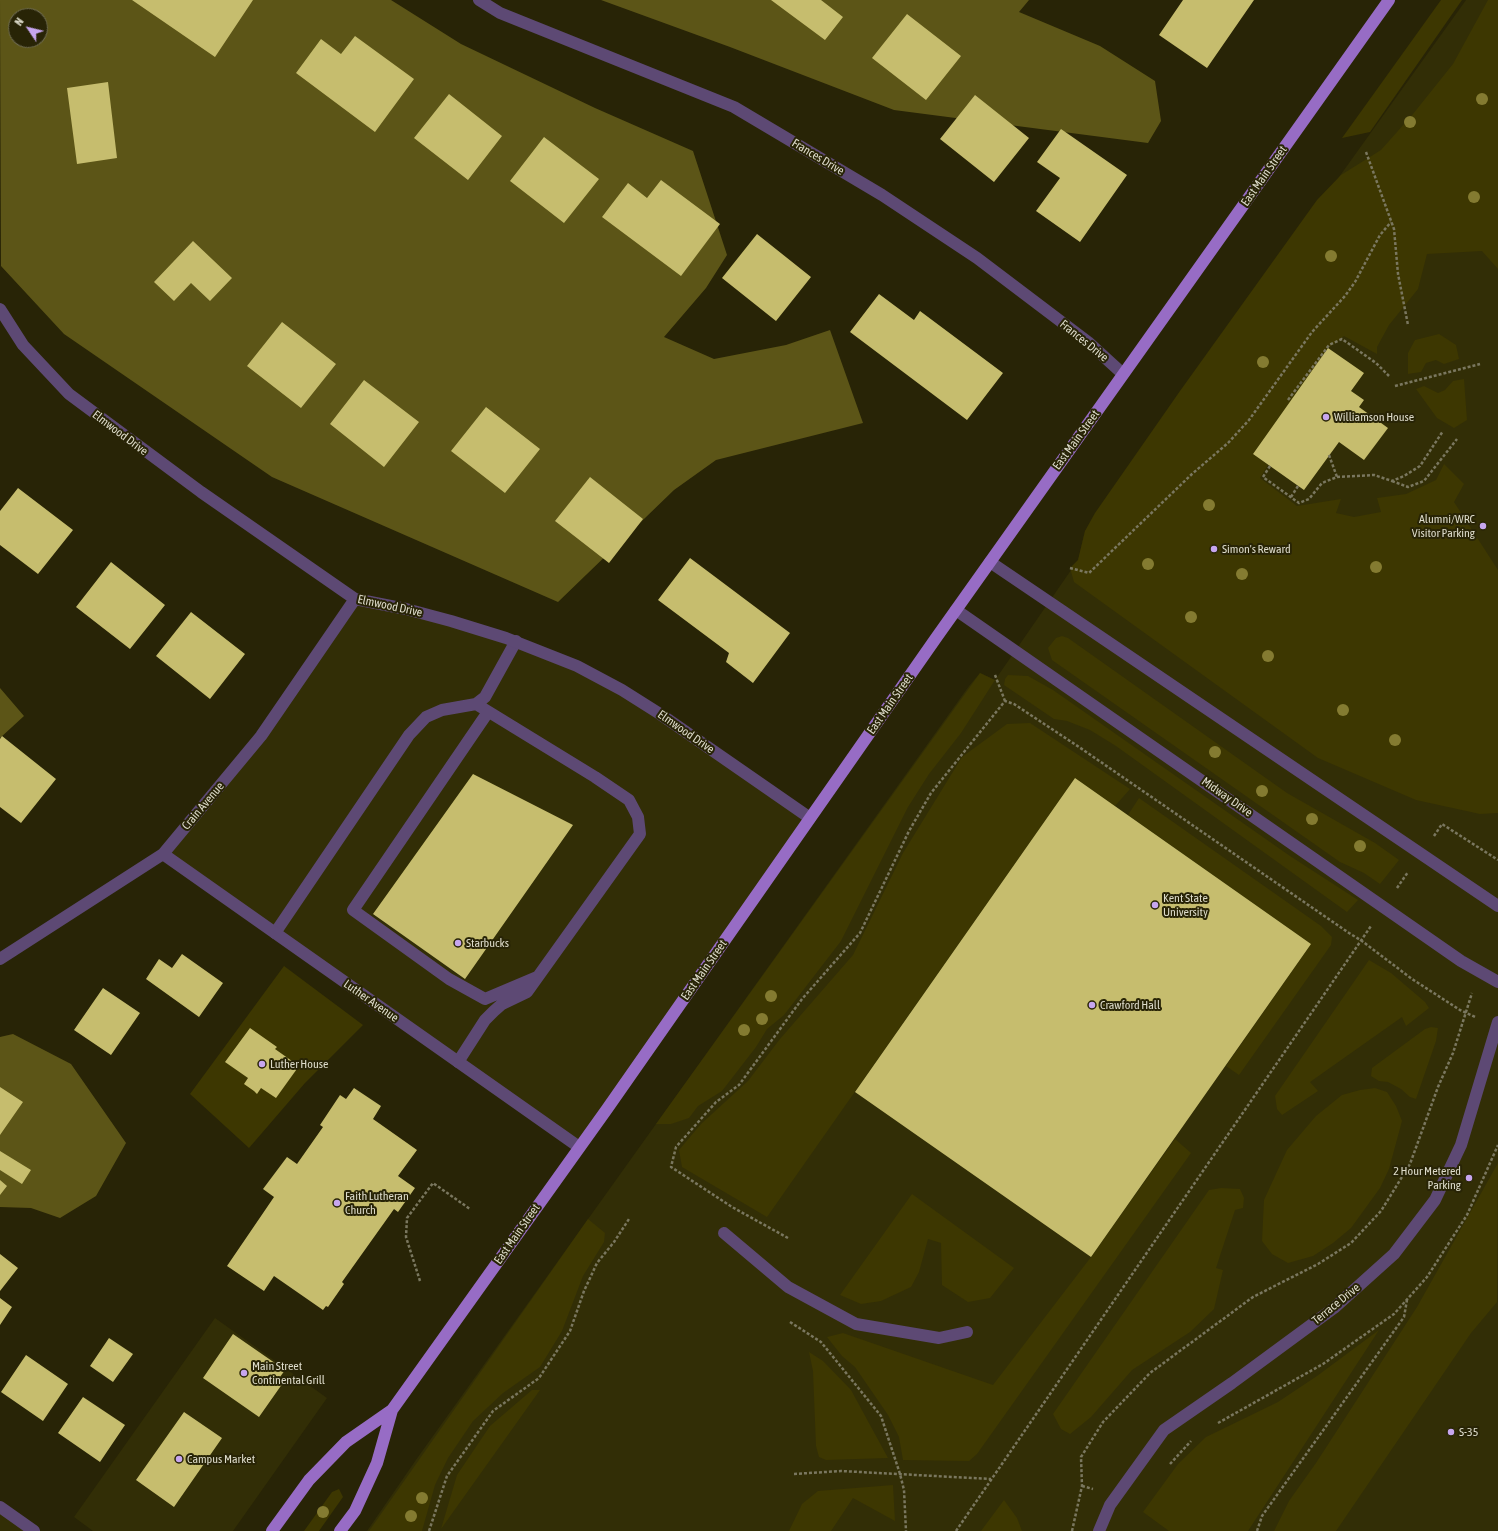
<!DOCTYPE html>
<html>
<head>
<meta charset="utf-8">
<style>
	body { margin:0 }
	#map { position:relative; width:1498px; height:1531px; overflow:hidden; background:#282406; font-family:"Asap Condensed",sans-serif }
	canvas { display:block }
	.north { position:absolute; left:8px; top:8px; width:40px; height:40px; box-sizing:border-box; background:#282406; border:1px solid #706d54; border-radius:50%; rotate:305deg; font-size:11px; font-weight:700; line-height:16px; text-align:center; color:#dddbca }
	.north::after { content:''; display:block; margin:auto; width:14px; height:18px; background:#c7a6ef; clip-path:polygon(50% 0,100% 100%,50% 72%,0 100%) }
</style>
</head>
<body>
<div id="map">
<canvas width="1498" height="1531"></canvas>
<div class="north">N</div>
</div>
<script>
const ctx = document.querySelector('canvas').getContext('2d');
ctx.lineJoin = 'round';
function fillPath(path, color) {
  ctx.fillStyle = color;
  ctx.fill(path, 'evenodd');
}
function toPath(rows) {
  const path = new Path2D();
  for (const r of rows) {
    path.moveTo(r[0], r[1]);
    for (let i = 2; i < r.length; i += 2) path.lineTo(r[i], r[i + 1]);
  }
  return path;
}
function strokePath(path, color, width, dash) {
  ctx.strokeStyle = color;
  ctx.lineWidth = width;
  ctx.lineCap = dash ? 'butt' : 'round';
  ctx.setLineDash(dash || []);
  ctx.stroke(path);
}
function write(font, color, halo, rows, align = 'center') {
  ctx.font = font + ' "Asap Condensed",sans-serif';
  ctx.lineWidth = 4;
  ctx.setLineDash([]);
  ctx.textBaseline = 'middle';
  ctx.strokeStyle = halo;
  ctx.fillStyle = color;
  for (const [text, x, y, turn = 0] of rows) {
    ctx.save();
    ctx.translate(x, y);
    ctx.rotate((+turn || 0) * Math.PI / 180);
    ctx.textAlign = isNaN(turn) ? turn : align;
    if (halo) ctx.strokeText(text, 0, 0);
    ctx.fillText(text, 0, 0);
    ctx.restore();
  }
}
fillPath(toPath([
	[1466,0,1498,0,1498,1531,367,1531,418,1457,969,686,980,673,995,680,1078,560,1085,531],
	[355,599,406,609,577,666,810,818,579,1147,163,854,261,736],
	[215,1318,327,1398,233,1531,93,1531,74,1517],
	[0,1507,34,1531,0,1531]
]), '#322e06');
fillPath(toPath([
	[1441,0,1462,0,1370,132,1342,138],
	[1488,0,1498,0,1498,269,1482,251,1427,254,1418,289,1389,325,1377,347,1377,354,1344,336,1328,348,1253,454,1268,465,1260,478,1297,506,1341,499,1336,513,1354,517,1381,512,1377,498,1406,494,1436,480,1444,464,1464,484,1454,502,1498,570,1498,813,1480,814,1416,800,1318,758,1074,582,1070,568,1078,560,1085,531,1095,513,1180,391,1317,200,1341,175,1381,150,1413,114,1453,64],
	[1439,334,1456,345,1459,359,1444,364,1436,360,1426,363,1421,372,1408,374,1408,353,1415,340],
	[1464,379,1467,420,1454,428,1437,418,1416,389,1424,386,1438,393,1445,390,1453,381],
	[1062,636,1068,638,1287,793,1375,843,1399,860,1380,884,1364,873,1340,862,1052,660,1048,648,1056,638],
	[980,673,995,680,961,733,929,774,908,807,841,941,784,1015,767,1029,756,1047,722,1091,698,1106,689,1118,671,1124,656,1124],
	[1008,675,1028,676,1053,690,1290,856,1358,900,1347,912,1116,746,1090,730,1067,721,1054,719,1004,685,1005,679],
	[1030,723,1130,789,1115,806,1075,778,767,1217,682,1167,679,1150,701,1124,748,1081,780,1039,853,955,903,853,962,757,1007,724],
	[1139,798,1321,926,1332,937,1331,945,1239,1075,1226,1066,1311,944,1128,815],
	[1369,960,1391,973,1425,1002,1429,1008,1406,1026,1402,1017,1310,1082,1318,1091,1282,1115,1277,1109,1275,1096],
	[284,966,363,1025,305,1083,249,1148,190,1094],
	[1431,1027,1438,1028,1436,1041,1416,1099,1410,1097,1401,1089,1388,1082,1379,1081,1371,1076,1372,1068,1425,1029],
	[1375,1088,1387,1092,1396,1106,1402,1121,1389,1169,1380,1188,1351,1228,1333,1243,1313,1256,1288,1263,1272,1254,1262,1241,1264,1200,1287,1150,1316,1116,1342,1095,1360,1090],
	[1175,1139,1191,1153,977,1454,969,1461,903,1460,899,1437,888,1415,855,1367,842,1356,827,1337,843,1333,993,1385,1091,1257],
	[1498,1163,1497,1302,1471,1333,1336,1531,1274,1531,1289,1501,1316,1463,1417,1307],
	[1221,1188,1240,1189,1244,1198,1243,1208,1235,1210,1216,1268,1223,1270,1214,1309,1190,1332,1132,1370,1091,1417,1070,1434,1061,1429,1053,1414,1209,1190],
	[912,1194,1014,1268,990,1298,968,1302,942,1285,941,1243,928,1239,919,1272,911,1287,881,1301,861,1304,840,1295],
	[588,1219,605,1233,604,1242,583,1276,562,1331,540,1367,503,1393,473,1421,448,1458,435,1485,422,1531,369,1531],
	[1379,1330,1248,1531,1169,1531,1143,1512,1178,1464,1206,1437,1278,1402,1317,1376],
	[809,1352,823,1361,851,1390,888,1458,826,1460,819,1457,816,1446,813,1371],
	[532,1390,540,1390,441,1529,457,1475,490,1426],
	[893,1485,895,1521,853,1498,831,1531,789,1531,802,1504,818,1491],
	[339,1489,343,1497,319,1531,304,1531,332,1492],
	[1004,1500,1017,1518,1022,1531,981,1531]
]), '#3d3701');
fillPath(toPath([
	[0,0,391,0,461,44,595,108,693,151,727,255,706,288,664,337,714,359,786,345,830,330,863,423,716,460,674,490,558,602,272,477,64,334,1,266],
	[16,16,40,16,40,40,16,40],
	[601,0,1029,0,1019,12,1100,46,1155,81,1161,121,1148,143,894,110,730,47],
	[0,688,24,716,0,738],
	[13,1034,71,1064,126,1143,96,1196,60,1218,31,1208,0,1207,0,1037]
]), '#5c5517');
fillPath(toPath([
	[132,0,253,0,215,57],
	[771,0,821,0,843,17,825,40],
	[1183,0,1254,0,1207,68,1159,35],
	[907,14,961,56,926,100,872,58],
	[355,36,414,79,375,132,296,73,321,39,341,54],
	[108,82,117,158,77,164,67,88],
	[449,94,502,136,468,180,414,138],
	[975,95,1029,138,994,182,940,139],
	[1061,129,1127,175,1080,242,1036,211,1060,178,1037,162],
	[544,137,599,179,564,223,510,181],
	[661,180,720,224,681,276,602,217,628,183,647,198],
	[757,234,811,277,776,321,722,278],
	[193,241,232,278,210,301,191,283,174,301,154,282],
	[879,294,914,320,920,311,1003,373,967,420,850,332],
	[282,322,336,364,301,408,247,366],
	[1328,348,1364,373,1351,391,1364,400,1359,407,1388,428,1364,460,1339,442,1304,490,1253,454],
	[364,380,419,422,384,467,330,424],
	[486,407,540,449,505,493,451,451],
	[590,477,643,519,609,563,555,521],
	[18,488,73,530,38,574,0,545,0,511],
	[690,558,790,633,753,683,726,662,729,653,658,600],
	[111,562,165,605,130,649,76,607],
	[191,612,245,654,210,699,156,656],
	[2,736,56,779,21,823,0,807,0,739],
	[473,774,573,825,465,979,373,914],
	[1075,778,1311,944,1091,1257,855,1092],
	[182,954,223,983,199,1017,146,979,159,959,172,968],
	[103,988,140,1013,111,1055,74,1030],
	[250,1028,277,1047,275,1049,299,1066,276,1098,261,1088,257,1094,254,1091,244,1084,248,1078,225,1062],
	[0,1087,23,1102,0,1135],
	[354,1088,381,1106,373,1119,417,1150,398,1176,415,1188,398,1212,394,1209,342,1282,344,1284,328,1307,326,1306,323,1310,274,1276,264,1291,227,1266,274,1197,263,1189,287,1157,297,1164,323,1127,320,1125,340,1095,346,1099],
	[0,1151,31,1170,22,1184,0,1170],
	[0,1180,7,1186,0,1195],
	[0,1254,18,1268,0,1291],
	[0,1298,12,1307,0,1325],
	[233,1334,285,1370,280,1377,285,1380,259,1417,203,1378],
	[109,1338,133,1354,113,1382,90,1366],
	[26,1355,68,1384,43,1421,1,1392],
	[83,1397,125,1425,100,1462,58,1433],
	[184,1412,222,1438,174,1507,136,1480]
]), '#c6bd6e');
strokePath(toPath([
	[1366,152,1394,229,1398,274,1408,325],
	[1395,386,1480,364],
	[1288,400,1329,345,1342,339,1376,363,1389,376],
	[1329,455,1337,477],
	[1270,466,1263,477,1299,503,1309,499,1322,483,1337,477,1374,475,1392,481,1404,476,1420,466,1443,431],
	[1392,481,1408,487,1424,481,1457,439],
	[1291,497,1298,486],
	[1070,568,1089,573,1192,474,1228,443,1249,420,1312,332,1345,296,1355,282,1380,235,1391,222],
	[995,675,1005,701],
	[1434,836,1442,824,1498,860],
	[1397,888,1408,872],
	[788,1238,732,1207,671,1167,676,1147,716,1102,739,1085,802,999,860,933,909,831,931,793,1005,701,1014,704,1079,747,1349,933,1362,941,1412,979,1460,1010,1475,1017],
	[420,1281,406,1237,407,1218,433,1183,470,1209],
	[790,1322,821,1342,881,1416,900,1474,904,1490,906,1531],
	[1218,1423,1323,1364,1394,1314,1427,1277,1467,1215,1498,1145],
	[1170,1464,1191,1441],
	[794,1474,841,1471,991,1479],
	[1082,1486,1093,1489],
	[429,1531,447,1476,493,1411,539,1378,570,1331,584,1291,597,1263,614,1242,629,1219],
	[956,1531,1371,926],
	[1072,1531,1082,1486,1081,1457,1103,1422,1150,1373,1253,1297,1318,1264,1351,1243,1381,1211,1410,1164,1438,1087,1453,1053,1472,993],
	[1257,1531,1262,1516,1404,1317,1407,1300]
]), '#7a775f', 2.5, [3, 2]);
strokePath(toPath([
	[488,712,353,910,449,979,485,999,537,977],
	[275,933,409,735,426,717,442,710,476,704,485,697,516,641],
	[458,1062,485,1020,494,1011,502,1004,527,992,640,834,638,817,629,800,595,777,476,704],
	[724,1233,788,1287,856,1324,939,1338,967,1332]
]), '#5d4974', 12);
strokePath(toPath([
	[479,0,500,13,734,107,882,195,977,258,1088,342,1123,374],
	[0,309,23,345,69,394,201,492,355,599,406,609,451,621,506,638,577,666,622,690,660,714,810,818],
	[990,562,1498,906],
	[956,610,1461,961,1498,982],
	[163,854,579,1147],
	[0,959,163,854,261,736,355,599],
	[0,1507,34,1531],
	[1099,1531,1110,1505,1164,1430,1232,1383,1334,1308,1394,1254,1435,1200,1461,1145,1498,1022]
]), '#5d4974', 12);
strokePath(toPath([
	[272,1531,309,1480,346,1442,392,1410,607,1109,936,638,1389,0],
	[340,1531,355,1511,377,1463,392,1410]
]), '#976cc5', 12);
ctx.fillStyle = '#847b31';
for (const [x, y] of [
	[1482,99],
	[1410,122],
	[1474,197],
	[1331,256],
	[1263,362],
	[1209,505],
	[1148,564],
	[1376,567],
	[1242,574],
	[1191,617],
	[1268,656],
	[1343,710],
	[1395,740],
	[1215,752],
	[1262,791],
	[1312,819],
	[1360,846],
	[771,996],
	[762,1019],
	[744,1030],
	[422,1498],
	[323,1512],
	[411,1516]
]) {
  ctx.beginPath();
  ctx.arc(x, y, 6, 0, 2 * Math.PI);
  ctx.fill();
}
for (const [x, y, r, color] of [
	[1326,417,4,"#c7a6ef"],
	[1483,526,4,"#c7a6ef"],
	[1214,549,4,"#c7a6ef"],
	[1155,905,4,"#c7a6ef"],
	[458,943,4,"#c7a6ef"],
	[1092,1005,4,"#c7a6ef"],
	[262,1064,4,"#c7a6ef"],
	[1469,1178,4,"#c7a6ef"],
	[337,1203,4,"#c7a6ef"],
	[244,1373,4,"#c7a6ef"],
	[1451,1432,4,"#c7a6ef"],
	[179,1459,4,"#c7a6ef"]
]) {
  const dot = new Path2D();
  dot.arc(x, y, r, 0, 2 * Math.PI);
  ctx.fillStyle = color;
  ctx.fill(dot);
  strokePath(dot, '#282406', 1.5);
}
write('12px', '#dddbca', '#282406', [
	["Frances Drive",818,157,31],
	["East Main Street",1264,176,-55],
	["Frances Drive",1084,341,39],
	["Elmwood Drive",120,433,37],
	["East Main Street",1076,440,-54],
	["Elmwood Drive",390,606,12],
	["East Main Street",890,704,-55],
	["Elmwood Drive",686,732,35],
	["Midway Drive",1227,797,35],
	["Crain Avenue",203,806,-50],
	["East Main Street",704,970,-55],
	["Luther Avenue",371,1001,35],
	["East Main Street",517,1234,-55],
	["Terrace Drive",1336,1304,-39]
]);
write('12px', '#dddbca', '#282406', [
	["Williamson House",1334,417],
	["Alumni/WRC",1475,519,"right"],
	["Visitor Parking",1475,533,"right"],
	["Simon's Reward",1222,549],
	["Kent State",1163,898],
	["University",1163,912],
	["Starbucks",466,943],
	["Crawford Hall",1100,1005],
	["Luther House",270,1064],
	["2 Hour Metered",1461,1171,"right"],
	["Parking",1461,1185,"right"],
	["Faith Lutheran",345,1196],
	["Church",345,1210],
	["Main Street",252,1366],
	["Continental Grill",252,1380],
	["S-35",1459,1432],
	["Campus Market",187,1459]
], 'left');
</script>
</body>
</html>
